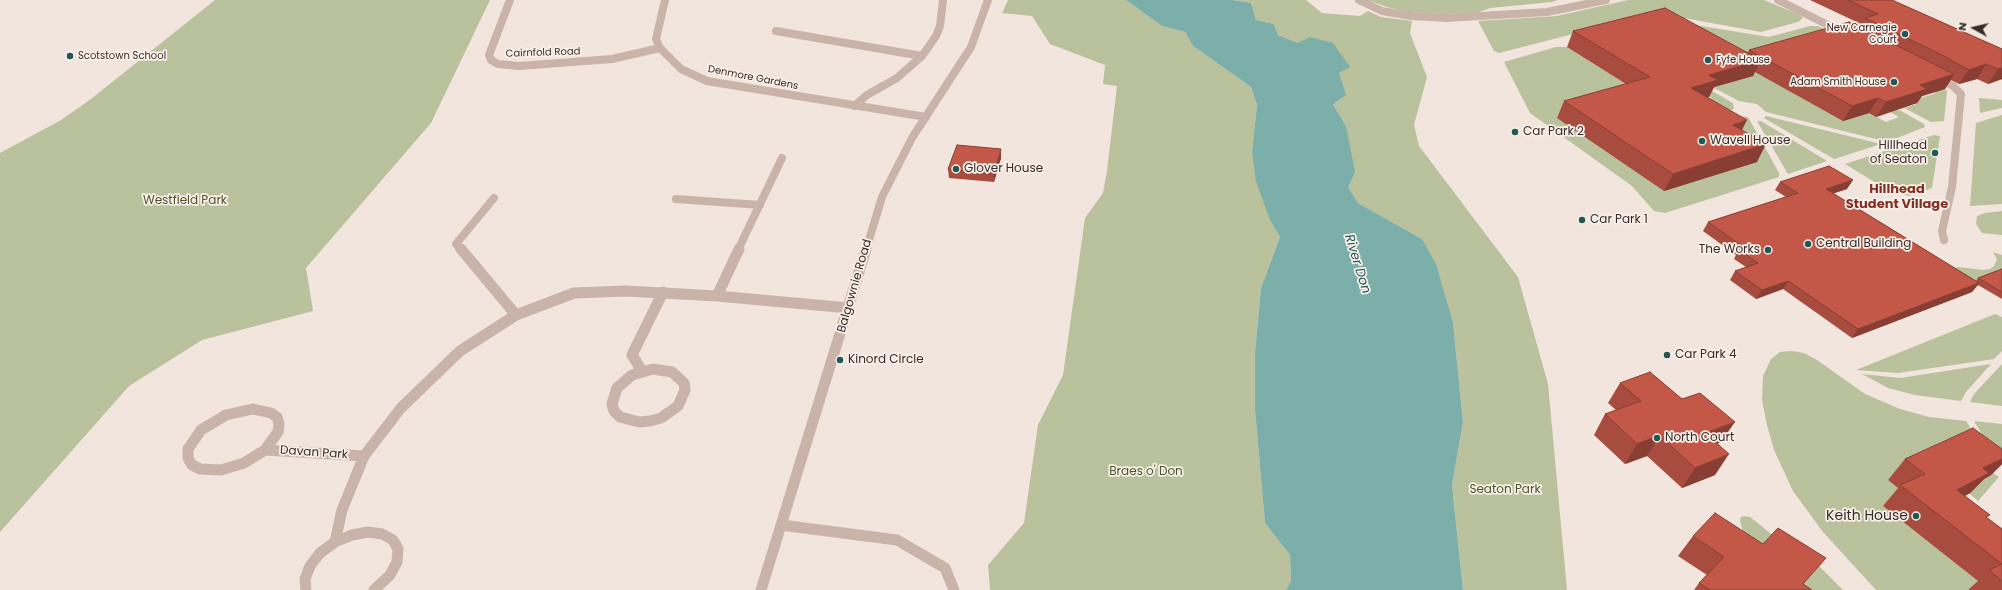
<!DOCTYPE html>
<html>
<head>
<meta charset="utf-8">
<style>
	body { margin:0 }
	#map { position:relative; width:2002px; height:590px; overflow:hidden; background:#f2e5dd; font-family:Poppins,sans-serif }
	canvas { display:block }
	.north { position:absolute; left:1954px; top:8px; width:40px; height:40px; -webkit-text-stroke:3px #f9f0e9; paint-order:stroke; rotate:278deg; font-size:11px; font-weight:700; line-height:16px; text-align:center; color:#372b29 }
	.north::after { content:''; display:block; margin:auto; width:14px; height:18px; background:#372b29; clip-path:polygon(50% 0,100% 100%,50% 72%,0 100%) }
</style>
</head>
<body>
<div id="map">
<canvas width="2002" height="590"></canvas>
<div class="north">N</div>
</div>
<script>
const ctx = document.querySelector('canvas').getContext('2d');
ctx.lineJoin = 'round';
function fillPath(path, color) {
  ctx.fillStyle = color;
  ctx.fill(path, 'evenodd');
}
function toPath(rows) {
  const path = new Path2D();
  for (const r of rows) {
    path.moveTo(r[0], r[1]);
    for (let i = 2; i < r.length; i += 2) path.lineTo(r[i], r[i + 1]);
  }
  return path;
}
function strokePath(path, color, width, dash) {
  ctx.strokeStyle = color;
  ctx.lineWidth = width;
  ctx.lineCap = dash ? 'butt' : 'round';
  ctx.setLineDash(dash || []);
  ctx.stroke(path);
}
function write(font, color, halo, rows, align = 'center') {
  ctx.font = font + ' Poppins,sans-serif';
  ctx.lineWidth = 3.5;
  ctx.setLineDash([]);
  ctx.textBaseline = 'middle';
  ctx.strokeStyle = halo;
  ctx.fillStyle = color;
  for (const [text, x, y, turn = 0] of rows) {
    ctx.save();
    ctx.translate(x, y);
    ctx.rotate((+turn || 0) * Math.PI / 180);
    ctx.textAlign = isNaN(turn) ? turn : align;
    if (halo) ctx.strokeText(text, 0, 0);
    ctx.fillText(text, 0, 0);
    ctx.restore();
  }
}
fillPath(toPath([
	[215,0,490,0,431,123,306,268,313,311,202,340,129,386,0,532,0,153,61,120,91,99],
	[1008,0,1126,0,1162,26,1185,32,1193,46,1251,87,1257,105,1252,152,1270,220,1280,237,1261,288,1255,352,1255,410,1265,523,1290,555,1291,581,1286,590,990,590,988,565,1024,523,1038,425,1063,375,1085,218,1103,193,1107,171,1117,86,1103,84,1105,65,1050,44,1032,16,1002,13],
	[1233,0,1306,0,1322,13,1360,16,1368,11,1381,17,1412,21,1410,33,1427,77,1414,125,1419,146,1518,277,1548,384,1567,590,1463,590,1452,485,1463,422,1453,323,1422,239,1358,203,1348,187,1346,126,1298,43,1278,35,1274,24,1256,20,1251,3],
	[1368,0,1558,0,1552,2,1490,8,1476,13,1444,14,1408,12,1387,7],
	[1628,0,1764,0,1800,15,1803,18,1798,22,1761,32,1662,14,1651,14,1499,53,1494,51,1478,21,1557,16],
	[1664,20,1769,37,1810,26,1818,26,1909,71,1858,107,1886,122,1899,117,1888,111,1893,109,1901,111,1924,124,1925,127,1892,140,1880,140,1766,112,1757,104,1739,101,1714,88],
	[1556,47,1567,47,1652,100,1696,102,1712,98,1700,90,1707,88,1733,103,1734,109,1691,123,1744,154,1737,116,1748,117,1779,173,1779,177,1665,213,1654,211,1632,186,1530,113,1504,62],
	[1918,84,1944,89,1947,91,1944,121,1931,122,1904,108,1917,104,1912,101,1936,93],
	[1979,98,2002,100,2002,108,1980,113],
	[2002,115,2002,204,1970,206,1976,123],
	[1766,116,1877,143,1878,145,1834,159,1764,118],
	[1757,121,1761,121,1827,161,1788,174],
	[1934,135,1940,136,1932,188,1909,196,1881,186,1845,164],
	[2002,211,2002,235,1982,233,1976,224,1977,216,1985,213],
	[1993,252,2002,255,2002,272,1977,282,1955,268,1958,267,1984,270,1990,269,1994,266,1997,259],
	[1995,314,2002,317,2002,351,1994,359,1898,373,1856,370],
	[1792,351,1804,353,1817,360,1865,394,1900,409,1929,417,1966,421,1993,463,1967,443,1947,439,1909,458,1888,480,1907,494,1883,506,1981,583,1968,590,1876,590,1823,532,1793,491,1774,450,1767,425,1762,400,1763,376,1771,359,1780,352],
	[1991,364,1966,392,1961,401,1915,395,1888,388,1862,374,1900,378],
	[2002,364,2002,406,1970,402,1974,394],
	[1974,421,2002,424,2002,465,1992,451],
	[1958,448,1999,477,1978,501,1964,489,1991,475],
	[1744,516,1750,517,1775,537,1815,562,1843,590,1798,590,1747,549,1740,520,1741,517]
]), '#b9c19d');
fillPath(toPath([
	[1126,0,1233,0,1251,3,1256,20,1274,24,1278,35,1298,43,1310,37,1333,43,1350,67,1339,73,1346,95,1333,104,1346,126,1355,172,1348,187,1358,203,1422,239,1436,264,1453,323,1463,422,1452,485,1463,590,1286,590,1291,581,1290,555,1265,523,1255,410,1255,352,1261,288,1280,237,1270,220,1256,181,1252,152,1257,105,1251,87,1193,46,1185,32,1162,26]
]), '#7caeaa');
strokePath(toPath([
	[510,0,489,55,491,60,498,64,519,66,612,59,660,48],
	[665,0,656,39,660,48,681,69,707,81,926,117],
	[1359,0,1382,11,1411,16,1446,18,1547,12,1606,0],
	[1778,0,1844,33],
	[776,31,922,56],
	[1938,78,1953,86,1961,94,1952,187,1942,231,1944,240],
	[854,106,867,95,897,78,922,56,936,36,940,26,943,0],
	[676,199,760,205],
	[461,250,456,244,494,198],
	[738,250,782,158]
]), '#cab4a9', 8);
strokePath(toPath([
	[461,249,516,315],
	[717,296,739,249],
	[653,369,672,372,684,383,685,390,678,406,661,418,650,421,639,422,620,417,614,411,612,404,617,388,632,375,653,369],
	[642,371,632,355,663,292],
	[253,409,271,413,277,417,279,424,278,432,265,450,244,463,221,470,200,469,192,465,188,458,188,449,201,430,226,415,253,409],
	[265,450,364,456],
	[781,525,897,540,945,568,954,590],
	[335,542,342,510,364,456,401,408,460,351,516,315,574,293,626,291,717,296,849,308],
	[306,590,305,579,310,566,320,553,335,542,352,535,368,532,382,534,393,540,398,549,397,562,390,575,374,590]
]), '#cab4a9', 11);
strokePath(toPath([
	[866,250,882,197,912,138,971,47,988,0]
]), '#cab4a9', 8);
strokePath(toPath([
	[761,590,866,249]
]), '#cab4a9', 11);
fillPath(toPath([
	[1810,0,1892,0,2002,49,2002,79,1988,84,1977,79,1959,84,1951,80,1945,89,1922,96,1917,103,1876,117,1869,113,1843,121,1755,72,1753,76,1714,87,1709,97,1708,97,1742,130,1757,162,1664,191,1557,118,1564,101,1626,84,1567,47,1573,31,1748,52,1749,50,1859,28,1861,24],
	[1001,158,994,182,949,178,948,169],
	[1780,182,1847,189,1833,193,1976,281,1978,278,2002,269,2002,299,1978,285,1972,292,1852,338,1783,289,1756,299,1730,280,1735,271,1746,267,1734,259,1736,255,1703,231,1708,222,1786,197,1775,190],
	[1620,383,1721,442,1717,444,1715,475,1682,488,1647,456,1625,464,1594,435,1605,414,1616,410,1608,403],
	[2002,449,2002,464,1991,475,1984,479,1970,493,1965,496,1987,518,2002,529,2002,590,1968,590,1978,581,1883,506,1898,488,1888,480,1905,459],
	[1693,536,1803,584,1812,590,1694,590,1699,583,1707,575,1678,556]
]), '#a84c3f');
fillPath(toPath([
	[1761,60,1753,76,1714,87,1709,97,1683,105,1691,88,1709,75],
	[1986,64,1977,79,1959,84,1969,70],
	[2002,68,2002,79,1988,84,1998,69],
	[1954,74,1945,89,1922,96,1917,103,1876,117,1886,102,1920,85],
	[1878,98,1869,113,1843,121,1852,106],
	[1747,120,1738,138,1733,125],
	[1766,144,1757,162,1664,191,1673,174],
	[1001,149,1001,158,994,182,994,174],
	[1853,180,1847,189,1820,198,1826,189],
	[1788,281,1783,289,1756,299,1762,290],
	[1979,283,1972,292,1852,338,1858,329],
	[1735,422,1721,442,1691,453,1705,433],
	[1659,435,1647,456,1625,464,1637,444],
	[1729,454,1715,475,1682,488,1695,468],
	[2002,459,2002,464,1991,475,1984,479,1970,493,1938,510,1957,490,1983,468]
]), '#883e33');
const building = toPath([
	[1848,0,1892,0,2002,49,2002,68,1998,69,1986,64,1969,70,1942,55,1865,18,1878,14,1848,0],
	[1665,8,1761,60,1709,75,1718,80,1691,88,1747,120,1733,125,1766,144,1673,174,1564,101,1650,77,1573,31,1665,8],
	[1849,22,1954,74,1920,85,1927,89,1886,102,1878,98,1852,106,1749,50,1849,22],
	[957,145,1001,149,994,174,948,169,957,145],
	[1829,166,1853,180,1826,189,1979,283,1858,329,1788,281,1762,290,1735,271,1758,263,1739,250,1745,248,1708,222,1798,193,1780,182,1829,166],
	[2002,269,2002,292,1978,278,2002,269],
	[1650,372,1682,399,1700,393,1735,422,1705,433,1729,454,1695,468,1659,435,1637,444,1605,414,1641,401,1620,383,1650,372],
	[1973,428,2002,449,2002,459,1983,468,1989,473,1957,490,1990,515,1986,517,2002,529,2002,581,1989,570,2002,564,1900,485,1925,474,1905,459,1973,428],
	[1715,513,1763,544,1778,528,1826,558,1803,584,1812,590,1710,590,1699,583,1724,557,1693,536,1715,513]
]);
fillPath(building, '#c35849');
strokePath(building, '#883e33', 1);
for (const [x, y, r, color] of [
	[1905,34,4,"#1f5855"],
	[70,56,4,"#1f5855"],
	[1708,60,4,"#1f5855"],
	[1894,82,4,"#1f5855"],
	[1515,132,4,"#1f5855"],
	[1702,141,4,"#1f5855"],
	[1935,153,4,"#1f5855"],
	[956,169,4,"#1f5855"],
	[1582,220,4,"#1f5855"],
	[1808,244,4,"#1f5855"],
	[1768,250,4,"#1f5855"],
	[1667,355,4,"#1f5855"],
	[840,360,4,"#1f5855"],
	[1657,438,4,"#1f5855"],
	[1916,516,4,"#1f5855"]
]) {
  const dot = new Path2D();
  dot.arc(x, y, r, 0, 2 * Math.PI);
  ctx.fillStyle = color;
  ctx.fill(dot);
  strokePath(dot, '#f9f0e9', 1.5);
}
write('10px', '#372b29', '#f9f0e9', [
	["New Carnegie",1897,28],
	["Court",1897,40],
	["Scotstown School",78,56,"left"],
	["Fyfe House",1716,60,"left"],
	["Adam Smith House",1886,82]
], 'right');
write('10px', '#372b29', '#f9f0e9', [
	["Cairnfold Road",543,53,-2],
	["Denmore Gardens",753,78,11]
]);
write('12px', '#372b29', '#f9f0e9', [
	["Car Park 2",1523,132],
	["Wavell House",1710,141],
	["Hillhead",1927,146,"right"],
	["of Seaton",1927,160,"right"],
	["Glover House",964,169],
	["Car Park 1",1590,220],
	["Central Building",1816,244],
	["The Works",1760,250,"right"],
	["Car Park 4",1675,355],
	["Kinord Circle",848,360],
	["North Court",1665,438]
], 'left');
write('12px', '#4b552d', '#f9f0e9', [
	["Westfield Park",185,201],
	["Braes o' Don",1146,472],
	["Seaton Park",1505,490]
]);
write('12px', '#372b29', '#f9f0e9', [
	["Balgownie Road",855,286,-74],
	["Davan Park",314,453,4]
]);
write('bold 13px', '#842f23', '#f9f0e9', [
	["Hillhead",1897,190],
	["Student Village",1897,205]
]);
write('italic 13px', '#1f5855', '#f9f0e9', [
	["River Don",1357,264,73]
]);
write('14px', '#372b29', '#f9f0e9', [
	["Keith House",1908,516]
], 'right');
</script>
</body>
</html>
